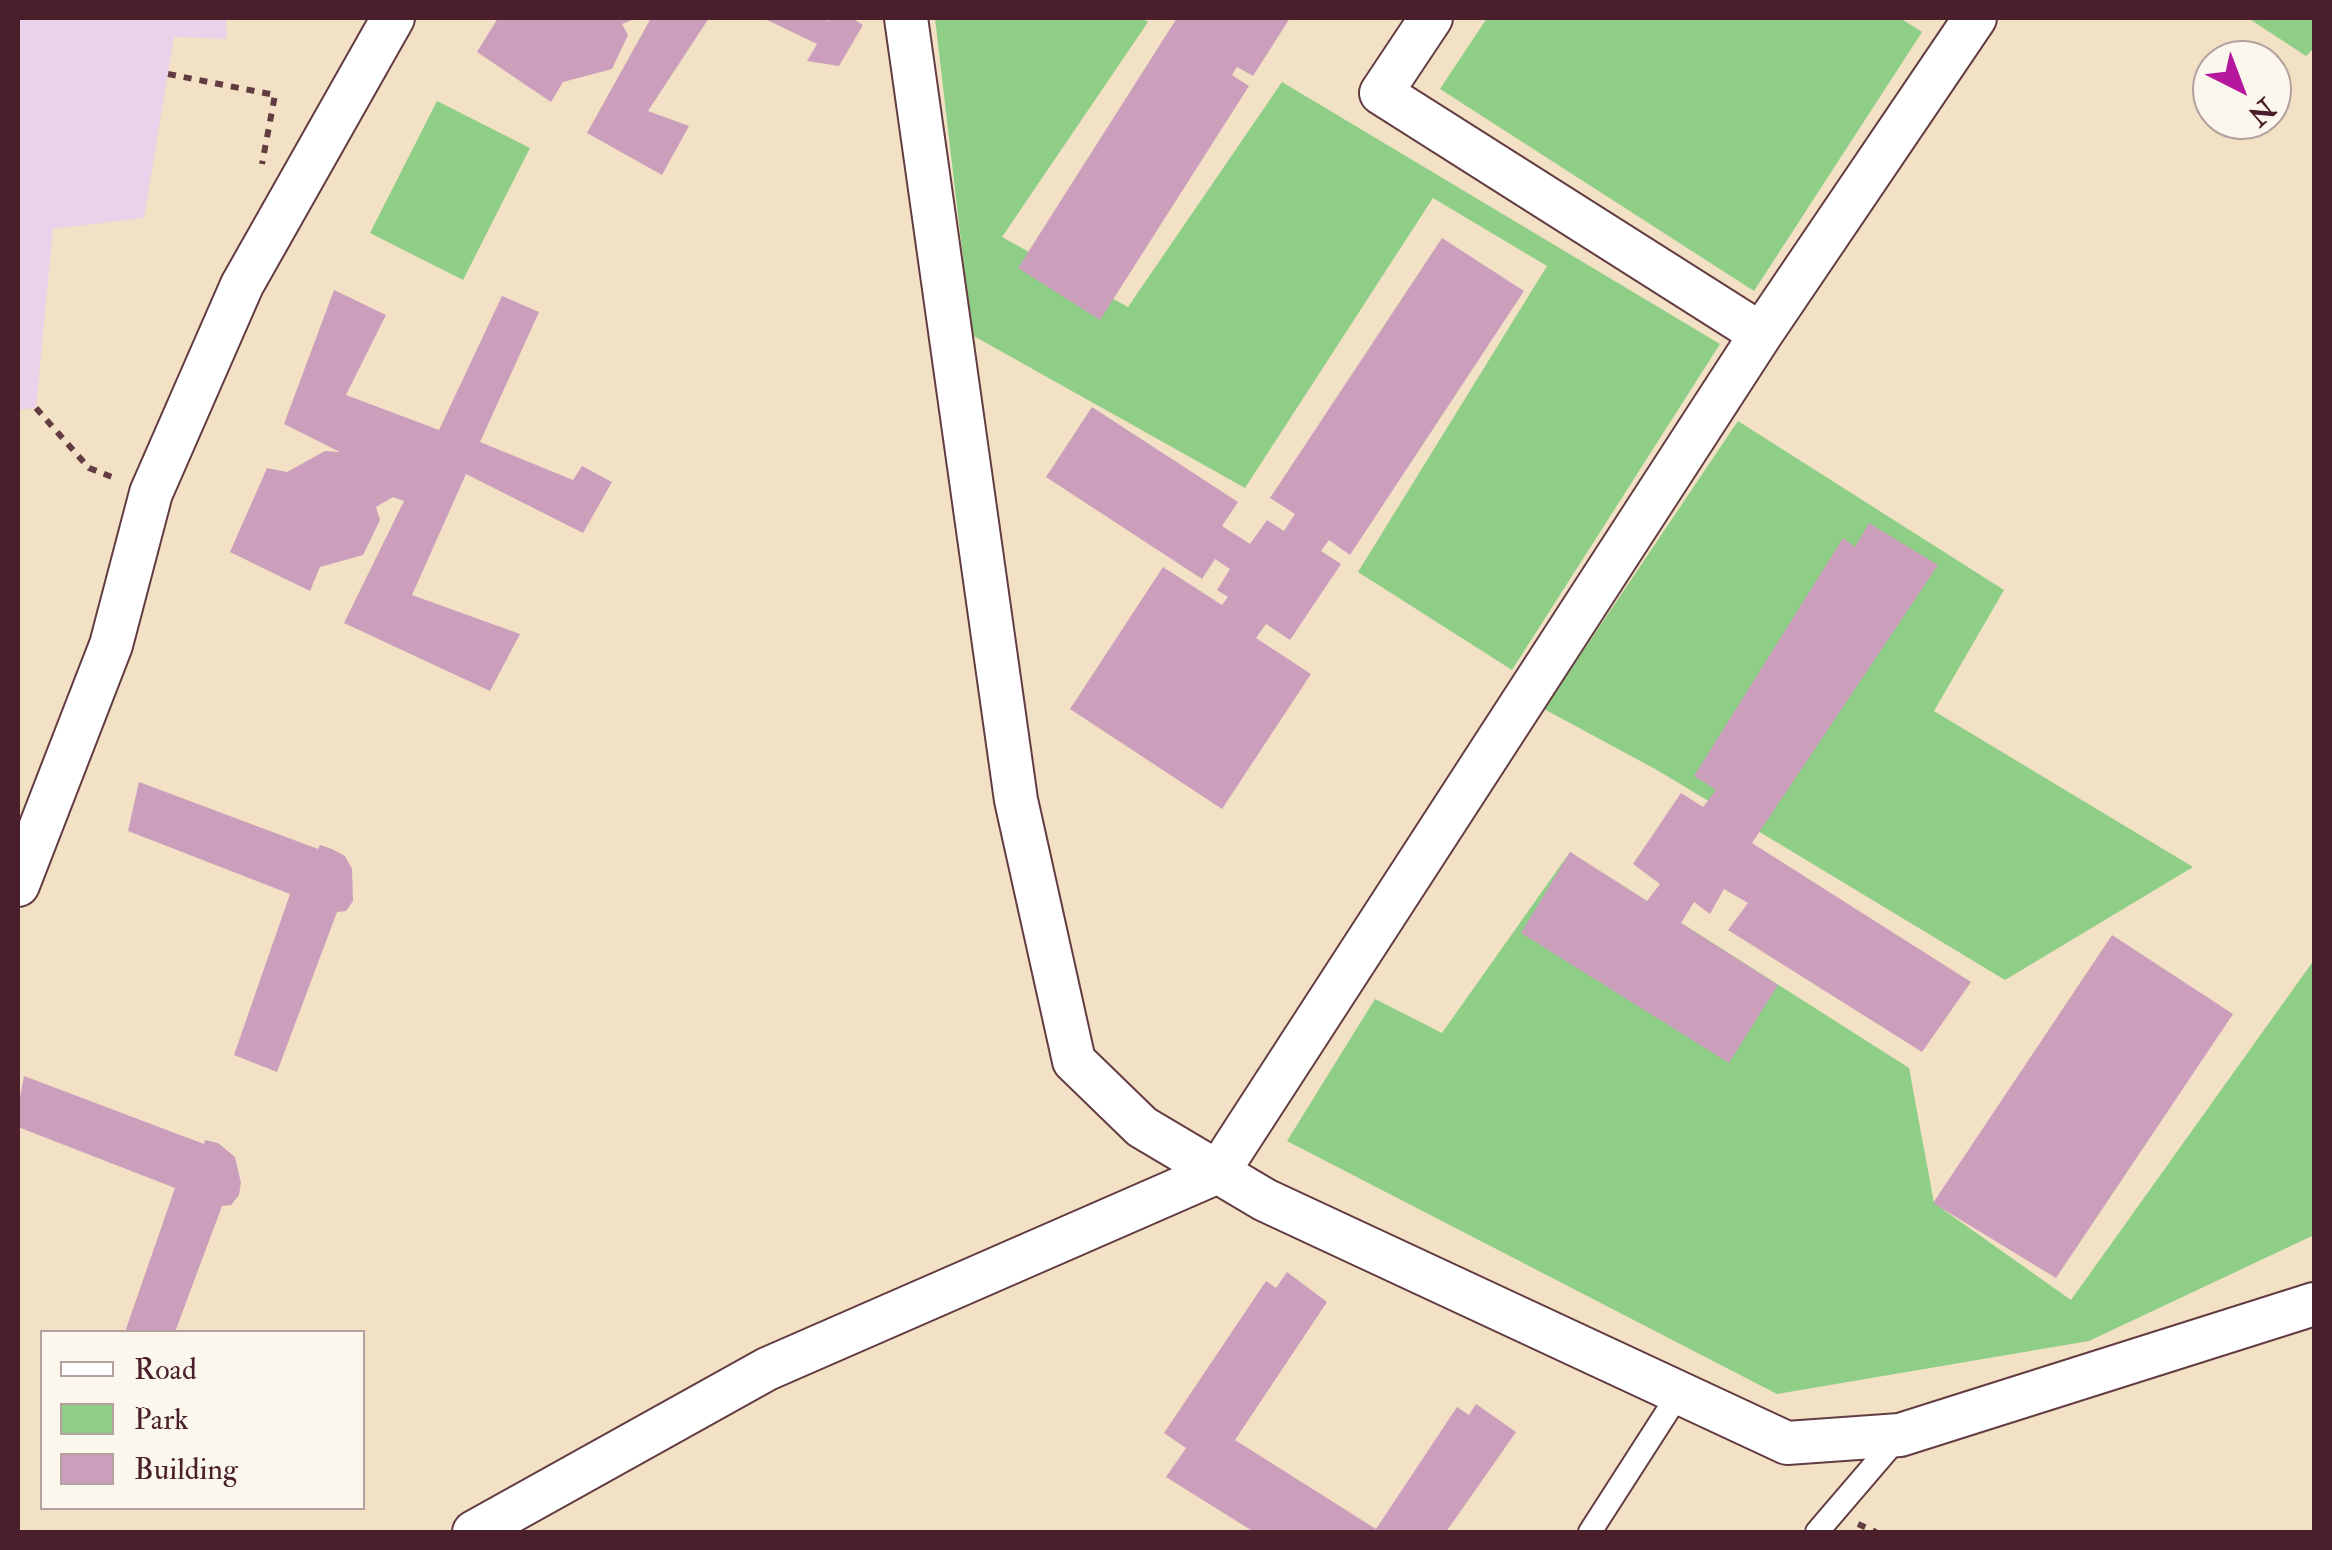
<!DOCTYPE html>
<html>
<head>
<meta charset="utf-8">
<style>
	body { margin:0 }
	#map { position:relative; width:2332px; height:1550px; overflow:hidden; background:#f2e1c4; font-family:"IM FELL Double Pica",serif }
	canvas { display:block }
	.frame { position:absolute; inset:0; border:20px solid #4a1f2b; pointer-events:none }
	.legend { position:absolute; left:40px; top:1330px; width:325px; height:180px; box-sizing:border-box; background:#fbf7ec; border:2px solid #b4a19f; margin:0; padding:12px 18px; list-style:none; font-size:30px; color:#4a1f2b }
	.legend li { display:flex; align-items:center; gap:20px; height:50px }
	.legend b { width:50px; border:2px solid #b4a19f }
	.north { position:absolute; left:2192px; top:40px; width:100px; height:100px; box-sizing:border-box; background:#fbf7ec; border:2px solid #b4a19f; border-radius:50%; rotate:138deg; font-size:28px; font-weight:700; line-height:40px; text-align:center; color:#4a1f2b }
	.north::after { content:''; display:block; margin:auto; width:35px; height:45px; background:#b5179e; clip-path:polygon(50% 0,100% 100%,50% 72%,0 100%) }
</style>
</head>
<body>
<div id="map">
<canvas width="2332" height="1550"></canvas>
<div class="frame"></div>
<ul class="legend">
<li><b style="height:12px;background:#fff"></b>Road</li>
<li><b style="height:28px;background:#8ece86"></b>Park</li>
<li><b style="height:28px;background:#cb9fbb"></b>Building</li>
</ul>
<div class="north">N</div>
</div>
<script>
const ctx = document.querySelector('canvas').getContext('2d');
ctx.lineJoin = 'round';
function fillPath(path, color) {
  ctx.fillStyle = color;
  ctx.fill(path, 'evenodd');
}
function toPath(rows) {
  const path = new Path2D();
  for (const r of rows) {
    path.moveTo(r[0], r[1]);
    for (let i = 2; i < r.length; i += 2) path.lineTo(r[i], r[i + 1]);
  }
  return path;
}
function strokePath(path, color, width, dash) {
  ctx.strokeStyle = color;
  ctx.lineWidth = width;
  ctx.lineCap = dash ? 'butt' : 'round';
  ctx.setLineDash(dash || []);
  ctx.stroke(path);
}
fillPath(toPath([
	[18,18,226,18,227,39,174,37,144,218,53,229,36,408,18,410]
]), '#ecd1ea');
fillPath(toPath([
	[935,18,1142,18,1148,22,1002,237,1128,307,1282,82,1720,344,1512,670,1358,572,1547,266,1433,198,1245,488,972,335],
	[1487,18,1900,18,1922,32,1754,291,1440,89],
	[2248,18,2314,18,2314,48,2306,56],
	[437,101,530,148,463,280,370,233],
	[1738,421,2004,590,1934,711,2193,867,2005,980,1657,770,1544,709],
	[1570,852,1909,1068,1934,1203,2071,1300,2314,960,2314,1235,2089,1341,1777,1394,1287,1141,1375,999,1442,1033]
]), '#8ece86');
fillPath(toPath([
	[498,18,637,18,622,24,628,35,612,69,563,82,551,102,477,52],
	[651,18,709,18,648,111,689,126,662,175,587,133],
	[763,18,822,18,829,21,831,18,852,18,863,25,839,66,807,61,817,44],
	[1177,18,1290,18,1253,76,1237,67,1232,75,1249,86,1100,320,1018,268],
	[1442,238,1524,291,1350,555,1329,540,1321,551,1341,564,1290,640,1266,624,1256,638,1311,674,1222,809,1070,709,1163,567,1222,605,1228,597,1217,590,1230,569,1215,559,1202,579,1046,477,1092,407,1238,502,1222,526,1250,544,1267,520,1284,531,1295,514,1270,498],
	[334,290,386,315,346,395,439,430,502,296,539,312,480,442,573,480,582,466,612,482,583,533,466,474,412,595,520,634,490,691,344,623,404,501,393,497,376,507,380,520,363,555,320,567,310,591,230,552,267,468,287,472,325,451,340,452,284,424],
	[1869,523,1938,565,1752,843,1971,982,1922,1052,1728,930,1748,903,1724,889,1710,914,1694,902,1681,923,1778,985,1729,1063,1521,933,1570,852,1647,901,1660,884,1633,864,1681,793,1703,807,1716,790,1694,776,1843,538,1855,547],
	[139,782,318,849,320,845,332,849,345,856,352,869,353,901,346,911,337,912,277,1072,234,1055,290,894,128,831],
	[2112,935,2233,1014,2056,1278,1933,1203],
	[24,1076,204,1144,205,1140,218,1143,235,1157,241,1183,239,1195,231,1205,222,1206,175,1332,125,1332,175,1188,18,1127,18,1107],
	[1287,1272,1327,1302,1235,1440,1376,1529,1457,1407,1469,1415,1476,1404,1516,1432,1446,1532,1254,1532,1166,1477,1186,1448,1164,1433,1266,1281,1276,1288]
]), '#cb9fbb');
const lane = toPath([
	[1590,1532,1678,1395],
	[1817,1532,1900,1435]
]);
const street = toPath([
	[906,18,1016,800,1074,1061,1142,1127,1265,1200,1787,1443,1900,1435,2314,1304],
	[1431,18,1381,93,1761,334],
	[18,885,111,645,151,493,242,285,393,18],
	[474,1532,767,1369,1218,1172,1761,334,1975,18]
]);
strokePath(lane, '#633c42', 26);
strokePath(street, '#633c42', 46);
strokePath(toPath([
	[168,74,275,95,262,164],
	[36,408,89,468,117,479],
	[1858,1524,1876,1532]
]), '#633c42', 6, [8, 8]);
strokePath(lane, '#fff', 22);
strokePath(street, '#fff', 42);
</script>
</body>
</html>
